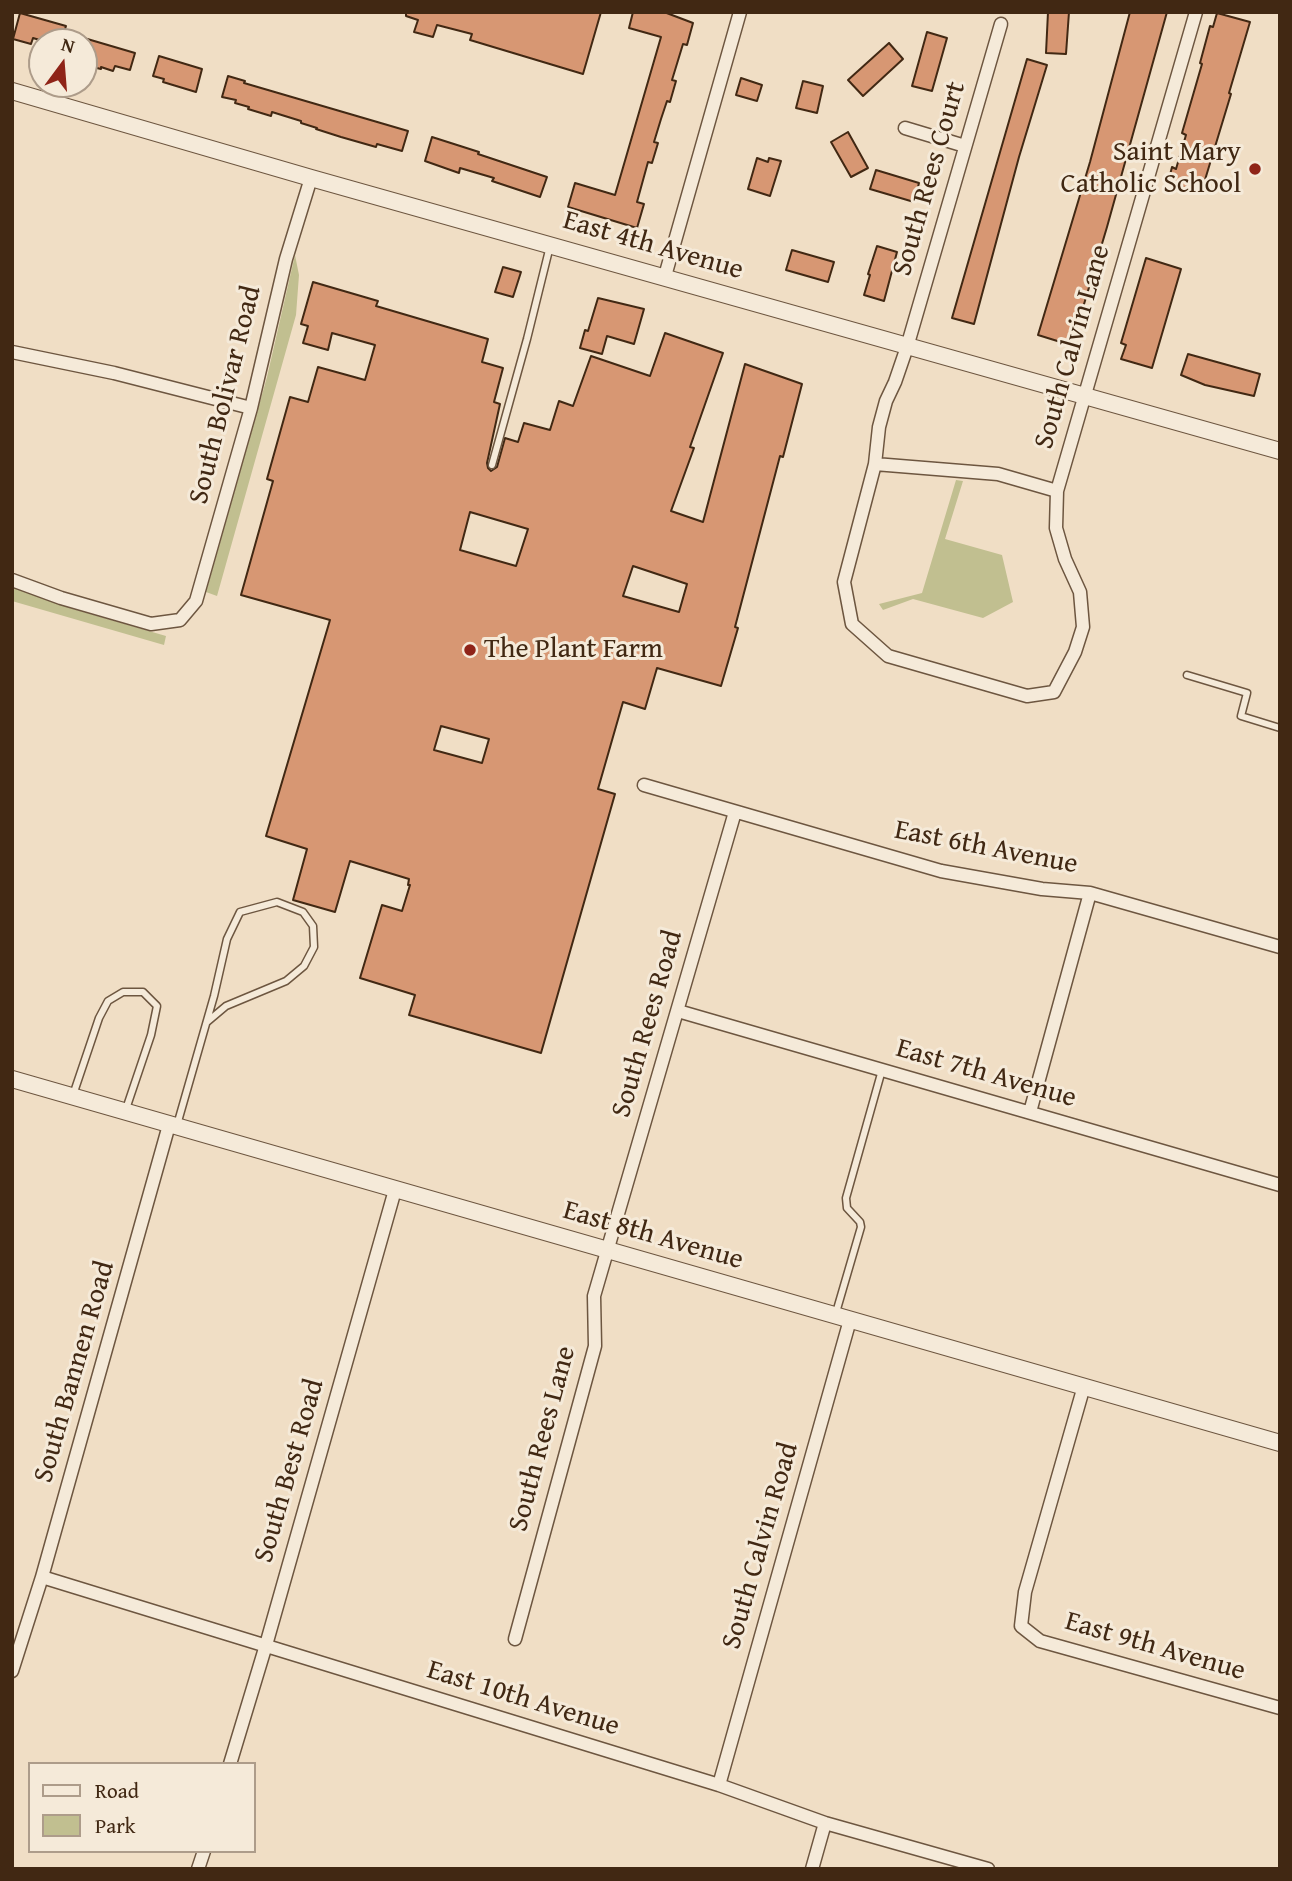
<!DOCTYPE html>
<html>
<head>
<meta charset="utf-8">
<style>
	body { margin:0 }
	#map { position:relative; width:1292px; height:1881px; overflow:hidden; background:#f0dec5; font-family:"Gentium Book Plus",serif }
	canvas { display:block }
	.frame { position:absolute; inset:0; border:14px solid #412813; pointer-events:none }
	.legend { position:absolute; left:28px; top:1762px; width:228px; height:91px; box-sizing:border-box; background:#f5ead9; border:2px solid #ad9c8a; margin:0; padding:9px 12px; list-style:none; font-size:21px; color:#412813 }
	.legend li { display:flex; align-items:center; gap:14px; height:35px }
	.legend b { width:35px; border:2px solid #ad9c8a }
	.north { position:absolute; left:28px; top:28px; width:70px; height:70px; box-sizing:border-box; background:#f5ead9; border:2px solid #ad9c8a; border-radius:50%; rotate:16deg; font-size:19px; font-weight:700; line-height:28px; text-align:center; color:#412813 }
	.north::after { content:''; display:block; margin:auto; width:24px; height:32px; background:#8f2418; clip-path:polygon(50% 0,100% 100%,50% 72%,0 100%) }
</style>
</head>
<body>
<div id="map">
<canvas width="1292" height="1881"></canvas>
<div class="frame"></div>
<ul class="legend">
<li><b style="height:9px;background:#f5ead9"></b>Road</li>
<li><b style="height:19px;background:#c1bf90"></b>Park</li>
</ul>
<div class="north">N</div>
</div>
<script>
const ctx = document.querySelector('canvas').getContext('2d');
ctx.lineJoin = 'round';
function fillPath(path, color) {
  ctx.fillStyle = color;
  ctx.fill(path, 'evenodd');
}
function toPath(rows) {
  const path = new Path2D();
  for (const r of rows) {
    path.moveTo(r[0], r[1]);
    for (let i = 2; i < r.length; i += 2) path.lineTo(r[i], r[i + 1]);
  }
  return path;
}
function strokePath(path, color, width, dash) {
  ctx.strokeStyle = color;
  ctx.lineWidth = width;
  ctx.lineCap = dash ? 'butt' : 'round';
  ctx.setLineDash(dash || []);
  ctx.stroke(path);
}
function write(font, color, halo, rows, align = 'center') {
  ctx.font = font + ' "Gentium Book Plus",serif';
  ctx.lineWidth = 6;
  ctx.setLineDash([]);
  ctx.textBaseline = 'middle';
  ctx.strokeStyle = halo;
  ctx.fillStyle = color;
  for (const [text, x, y, turn = 0] of rows) {
    ctx.save();
    ctx.translate(x, y);
    ctx.rotate((+turn || 0) * Math.PI / 180);
    ctx.textAlign = isNaN(turn) ? turn : align;
    if (halo) ctx.strokeText(text, 0, 0);
    ctx.fillText(text, 0, 0);
    ctx.restore();
  }
}
fillPath(toPath([
	[295,255,299,275,296,315,217,596,206,592,267,377],
	[956,480,963,481,945,539,1002,555,1013,602,983,618,913,599,883,610,879,604,922,593],
	[12,587,73,609,166,636,164,645,12,601]
]), '#c1bf90');
const building = toPath([
	[406,12,601,12,583,74,470,40,472,34,437,25,433,37,414,32,418,20,406,16,406,12],
	[633,12,664,12,693,23,687,45,683,44,672,80,676,81,670,102,667,101,661,119,654,142,658,143,652,163,648,162,637,202,644,204,637,228,568,207,575,183,615,195,661,37,629,28,633,12],
	[1048,12,1069,12,1066,54,1046,53,1048,12],
	[1130,12,1167,12,1107,227,1076,331,1071,330,1067,344,1038,335,1090,162,1130,12],
	[20,13,66,26,61,42,44,38,43,41,33,38,31,44,13,39,20,13],
	[1217,13,1250,22,1229,93,1231,94,1201,193,1168,183,1172,167,1176,169,1186,135,1182,133,1202,64,1200,63,1210,26,1213,27,1217,13],
	[927,32,947,38,932,91,912,86,927,32],
	[84,38,135,53,130,70,115,66,113,71,101,67,101,69,84,65,84,38],
	[889,43,903,59,863,96,848,80,889,43],
	[159,56,202,69,196,92,163,82,164,79,153,76,159,56],
	[1027,59,1047,65,1019,157,974,324,952,318,1027,59],
	[228,76,245,81,244,83,408,131,402,151,377,144,376,147,341,137,316,129,317,128,301,123,301,121,272,112,271,116,248,109,249,107,235,103,236,100,222,97,228,76],
	[741,78,762,85,757,101,736,95,741,78],
	[803,81,823,86,817,113,796,108,803,81],
	[848,132,868,168,851,177,831,142,848,132],
	[432,137,479,152,478,154,547,177,540,197,492,181,494,178,460,168,459,173,425,161,432,137],
	[757,158,768,162,769,158,781,161,770,196,748,189,757,158],
	[876,170,919,183,914,202,870,189,876,170],
	[877,246,897,252,884,301,864,295,870,275,868,274,877,246],
	[792,250,834,262,828,282,786,270,792,250],
	[1146,258,1181,269,1152,368,1121,359,1126,345,1121,343,1146,258],
	[503,267,521,272,513,297,495,292,503,267],
	[313,282,378,301,376,306,488,339,482,362,503,368,494,402,500,404,487,463,488,468,491,471,497,467,505,438,518,442,524,423,550,430,559,401,573,406,591,356,650,376,665,333,723,353,690,447,694,448,671,511,703,522,745,364,802,384,783,457,780,456,735,627,738,628,721,686,657,668,645,709,623,702,598,789,615,794,541,1053,409,1015,415,995,360,978,382,905,402,911,410,885,408,885,409,879,350,861,335,912,293,900,307,849,266,836,330,620,241,595,273,481,267,479,290,397,308,402,318,367,365,380,375,345,332,333,328,350,303,343,308,326,301,324,313,282],
	[470,512,528,529,516,566,460,550,470,512],
	[633,566,687,584,679,612,623,596,633,566],
	[441,726,489,739,482,763,434,750,441,726],
	[598,298,644,309,634,344,607,336,602,354,580,348,585,330,588,331,598,298],
	[1188,354,1260,374,1254,396,1205,385,1181,375,1188,354]
]);
fillPath(building, '#d79773');
strokePath(building, '#412813', 2);
const service = toPath([
	[492,465,527,339,550,246],
	[1187,675,1247,693,1241,716,1280,728],
	[73,1095,99,1018,108,1001,123,992,143,992,157,1006,151,1035,126,1109],
	[177,1125,214,996,227,939,240,912,277,902,303,912,313,926,314,947,304,966,286,981,226,1006,207,1022],
	[835,1316,861,1227,860,1222,847,1208,846,1198,882,1070]
]);
const minor = toPath([
	[1001,24,907,347,895,382,886,401,879,427,875,464,844,582,852,624,888,656,1027,696,1054,692,1075,652,1083,627,1080,592,1065,559,1056,528,1057,491,1196,12],
	[905,128,965,146],
	[665,276,740,12],
	[12,352,114,373,251,408],
	[875,464,998,474,1057,491],
	[12,580,61,598,151,624,180,620,196,601,251,408,286,259,311,178],
	[644,785,941,871,1042,889,1090,893,1280,947],
	[678,1011,1280,1185],
	[1030,1112,1090,893],
	[1084,1386,1025,1592,1021,1626,1040,1641,1280,1708],
	[42,1577,719,1785,825,1823,988,1869],
	[515,1639,595,1346,594,1296,735,812],
	[12,1671,42,1577,169,1125],
	[230,1764,266,1645,395,1190],
	[719,1785,850,1320],
	[198,1869,204,1851],
	[812,1869,825,1823]
]);
const tertiary = toPath([
	[12,91,311,178,1280,451],
	[12,1079,1280,1443]
]);
strokePath(service, '#6d5640', 9);
strokePath(minor, '#6d5640', 15);
strokePath(tertiary, '#6d5640', 18);
strokePath(service, '#f5ead9', 6);
strokePath(minor, '#f5ead9', 12);
strokePath(tertiary, '#f5ead9', 16);
for (const [x, y, r, color] of [
	[1255,169,7,"#8f2418"],
	[470,650,7,"#8f2418"]
]) {
  const dot = new Path2D();
  dot.arc(x, y, r, 0, 2 * Math.PI);
  ctx.fillStyle = color;
  ctx.fill(dot);
  strokePath(dot, '#f5ead9', 2.5);
}
write('28px', '#412813', '#f5ead9', [
	["Saint Mary",1241,153],
	["Catholic School",1241,185],
	["The Plant Farm",484,650,"left"]
], 'right');
write('28px', '#412813', '#f5ead9', [
	["South Rees Court",930,179,-74],
	["East 4th Avenue",653,246,16],
	["South Calvin Lane",1073,347,-74],
	["South Bolivar Road",226,395,-76],
	["East 6th Avenue",986,848,11],
	["South Rees Road",648,1024,-74],
	["East 7th Avenue",986,1074,16],
	["East 8th Avenue",653,1236,16],
	["South Bannen Road",75,1372,-74],
	["South Rees Lane",543,1439,-75],
	["South Best Road",290,1471,-74],
	["South Calvin Road",761,1546,-74],
	["East 9th Avenue",1155,1647,16],
	["East 10th Avenue",523,1699,17]
]);
</script>
</body>
</html>
